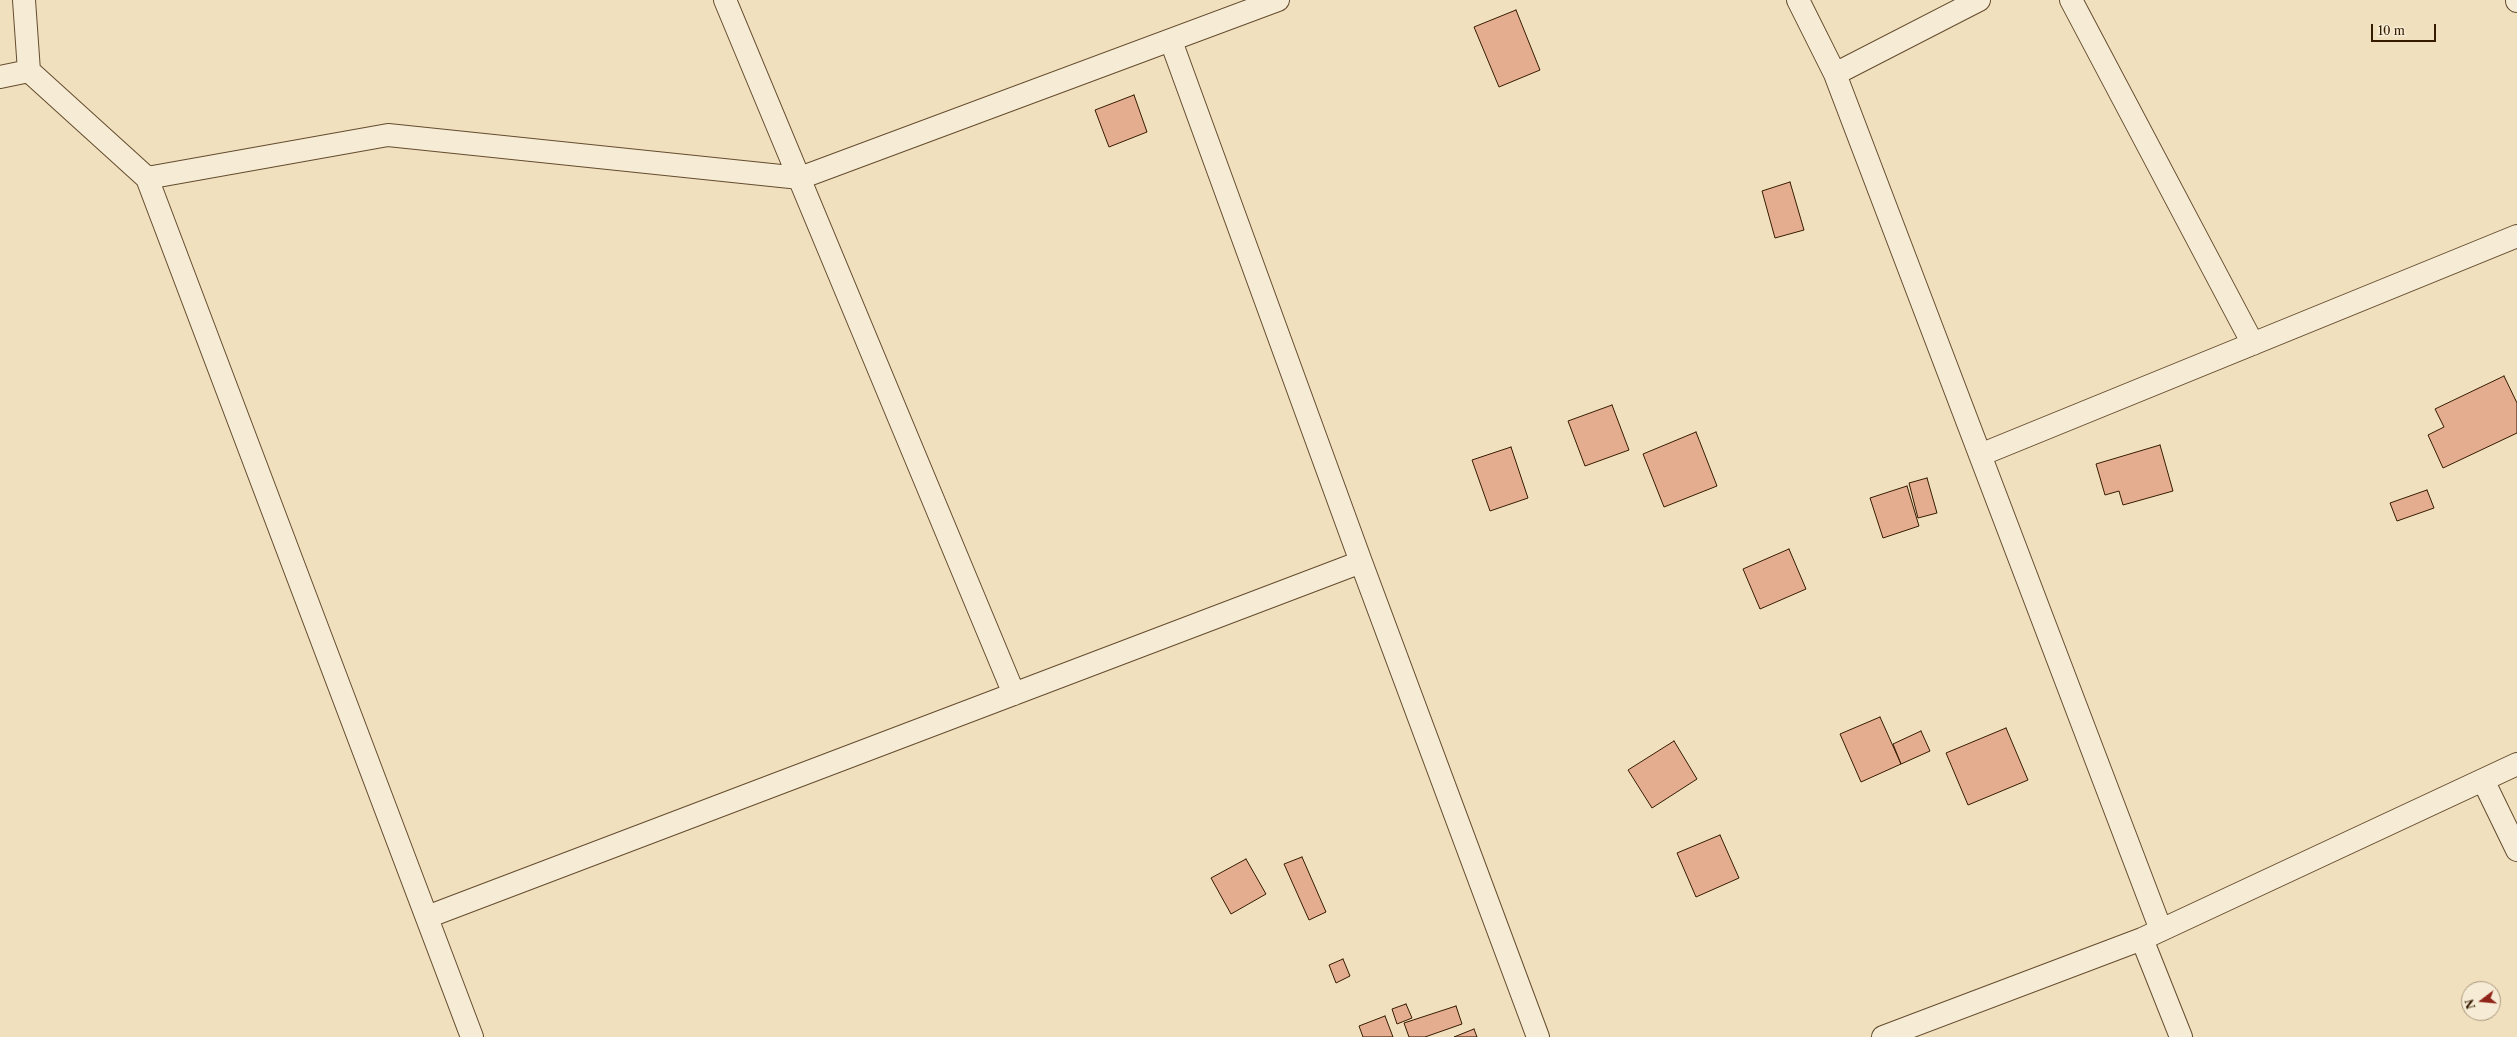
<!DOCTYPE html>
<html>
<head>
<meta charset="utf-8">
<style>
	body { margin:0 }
	#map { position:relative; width:2517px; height:1037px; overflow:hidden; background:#f1e0bd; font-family:"Libre Caslon Text",serif }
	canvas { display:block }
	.north { position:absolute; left:2461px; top:981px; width:40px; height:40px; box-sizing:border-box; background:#f6ebd4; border:1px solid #a9987f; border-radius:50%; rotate:254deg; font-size:11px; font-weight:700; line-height:16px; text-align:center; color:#351b00 }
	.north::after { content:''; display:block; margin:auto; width:14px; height:18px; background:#8f2418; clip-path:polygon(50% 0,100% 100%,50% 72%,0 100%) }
	.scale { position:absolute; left:2371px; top:24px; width:65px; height:18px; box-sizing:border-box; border:2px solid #351b00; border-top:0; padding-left:5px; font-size:12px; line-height:14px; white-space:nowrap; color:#351b00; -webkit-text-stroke:3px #f6ebd4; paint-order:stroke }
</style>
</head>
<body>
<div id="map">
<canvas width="2517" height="1037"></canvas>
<div class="north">N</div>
<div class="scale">10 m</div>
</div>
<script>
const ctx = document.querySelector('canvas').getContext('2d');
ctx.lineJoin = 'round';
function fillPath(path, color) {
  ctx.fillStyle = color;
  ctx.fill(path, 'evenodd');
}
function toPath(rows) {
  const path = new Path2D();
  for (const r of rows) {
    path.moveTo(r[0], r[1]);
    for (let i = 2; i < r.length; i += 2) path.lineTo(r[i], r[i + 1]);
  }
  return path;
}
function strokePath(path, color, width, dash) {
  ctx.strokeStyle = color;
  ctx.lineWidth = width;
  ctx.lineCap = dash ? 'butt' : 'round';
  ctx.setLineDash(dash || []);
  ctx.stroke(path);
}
const building = toPath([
	[1516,10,1540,70,1499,87,1474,27,1516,10],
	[1134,95,1147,132,1109,147,1095,110,1134,95],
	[1790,182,1804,230,1775,238,1762,191,1790,182],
	[2504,376,2517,403,2517,433,2443,468,2428,435,2444,427,2435,409,2504,376],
	[1612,405,1629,450,1585,466,1568,421,1612,405],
	[1696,432,1717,486,1664,507,1643,454,1696,432],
	[2160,445,2173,491,2123,505,2119,491,2105,495,2096,464,2160,445],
	[1511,447,1528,498,1490,511,1472,460,1511,447],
	[1927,478,1937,513,1918,518,1909,483,1927,478],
	[1907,486,1919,526,1883,538,1870,498,1907,486],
	[2427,490,2434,508,2397,521,2390,503,2427,490],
	[1789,549,1806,589,1760,609,1743,569,1789,549],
	[1880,717,1901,764,1861,782,1840,734,1880,717],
	[2006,728,2028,780,1968,805,1946,753,2006,728],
	[1921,731,1930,751,1901,764,1893,744,1921,731],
	[1674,741,1697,779,1652,808,1628,770,1674,741],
	[1720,835,1739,878,1696,897,1677,853,1720,835],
	[1302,857,1326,912,1309,920,1284,864,1302,857],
	[1246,859,1266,894,1231,914,1211,878,1246,859],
	[1343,959,1350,976,1336,983,1329,965,1343,959],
	[1406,1004,1412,1018,1397,1024,1392,1009,1406,1004],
	[1456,1006,1462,1024,1425,1037,1409,1037,1404,1023,1456,1006],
	[1385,1016,1393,1037,1363,1037,1359,1026,1385,1016],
	[1474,1029,1477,1037,1454,1037,1474,1029]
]);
fillPath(building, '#e5ad8f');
strokePath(building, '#351b00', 1);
const minor = toPath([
	[24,0,29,71,147,178],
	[725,0,1014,694],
	[1798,0,1835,74,2161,930],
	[2071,0,2253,344],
	[2517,0,2517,1],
	[1171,41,1361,562,1538,1037],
	[1835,74,1979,0],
	[0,77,29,71],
	[1980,455,2517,236],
	[2483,780,2517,850],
	[427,917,1361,562],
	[2142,939,2181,1037],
	[472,1037,147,178,388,135,800,178,1278,0],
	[1883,1037,2142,939,2517,764]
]);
strokePath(minor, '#644c2f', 24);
strokePath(minor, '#f6ebd4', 22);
</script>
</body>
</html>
